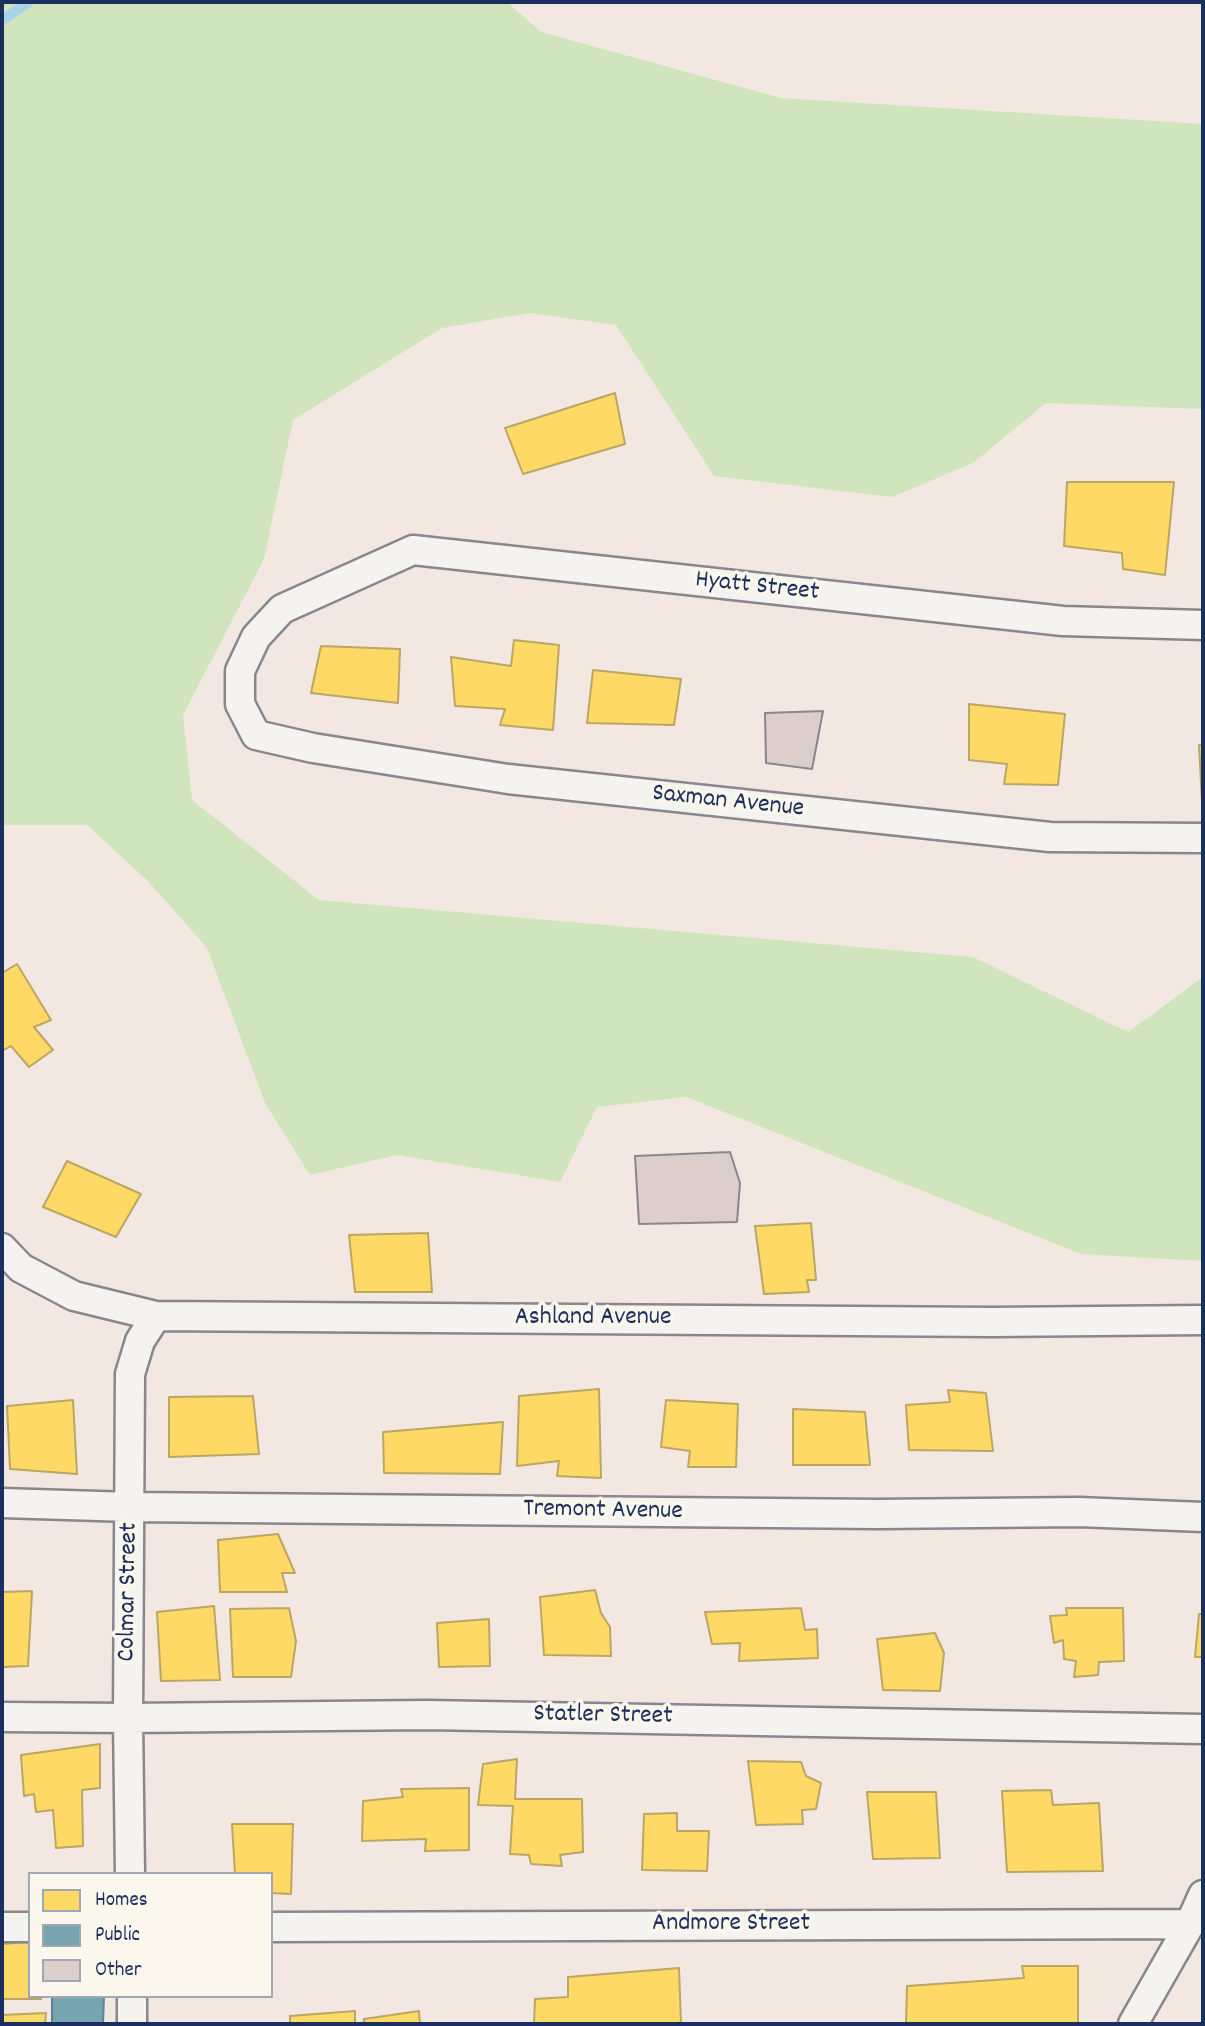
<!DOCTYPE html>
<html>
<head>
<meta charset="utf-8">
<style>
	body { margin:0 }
	#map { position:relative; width:1205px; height:2026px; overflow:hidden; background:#f2e8e1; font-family:Dekko,sans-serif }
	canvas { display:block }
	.frame { position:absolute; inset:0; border:4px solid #1b2f5e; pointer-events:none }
	.legend { position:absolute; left:28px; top:1872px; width:245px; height:126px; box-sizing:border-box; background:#fbf7ec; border:2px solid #a1a7b3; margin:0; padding:9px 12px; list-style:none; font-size:21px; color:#1b2f5e }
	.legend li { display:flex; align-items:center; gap:14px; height:35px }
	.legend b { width:35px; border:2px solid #a1a7b3 }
</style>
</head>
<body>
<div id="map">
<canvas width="1205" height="2026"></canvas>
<div class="frame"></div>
<ul class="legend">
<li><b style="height:19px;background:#ffd966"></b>Homes</li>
<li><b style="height:19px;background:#76a5af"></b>Public</li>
<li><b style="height:19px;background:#dccfcb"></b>Other</li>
</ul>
</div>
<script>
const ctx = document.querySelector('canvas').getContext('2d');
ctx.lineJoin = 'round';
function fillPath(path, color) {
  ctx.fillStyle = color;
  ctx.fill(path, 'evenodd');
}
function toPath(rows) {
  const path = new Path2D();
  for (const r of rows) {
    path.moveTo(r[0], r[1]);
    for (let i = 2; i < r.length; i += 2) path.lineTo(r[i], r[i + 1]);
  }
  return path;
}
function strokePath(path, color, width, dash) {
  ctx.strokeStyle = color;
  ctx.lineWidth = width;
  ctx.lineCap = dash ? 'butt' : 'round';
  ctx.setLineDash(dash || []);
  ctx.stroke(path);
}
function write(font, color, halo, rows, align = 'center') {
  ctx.font = font + ' Dekko,sans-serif';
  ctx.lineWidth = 7;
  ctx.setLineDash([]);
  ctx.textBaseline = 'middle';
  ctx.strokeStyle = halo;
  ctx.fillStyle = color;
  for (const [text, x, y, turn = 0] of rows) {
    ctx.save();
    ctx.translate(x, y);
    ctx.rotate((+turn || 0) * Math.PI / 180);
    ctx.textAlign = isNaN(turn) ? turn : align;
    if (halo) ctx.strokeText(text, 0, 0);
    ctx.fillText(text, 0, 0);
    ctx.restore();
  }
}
fillPath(toPath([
	[2,2,507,2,541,32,781,98,1203,124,1203,409,1046,403,973,463,892,497,714,476,616,325,530,313,442,328,293,420,264,559,183,715,192,800,319,900,973,957,1128,1032,1203,977,1203,1261,1081,1254,686,1097,597,1107,560,1182,397,1155,310,1175,265,1103,207,948,148,881,87,825,2,825]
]), '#d0e5be');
const homes = toPath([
	[615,393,625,444,523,474,505,428,615,393],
	[1067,482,1174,482,1165,575,1123,569,1122,553,1064,546,1067,482],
	[514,640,559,645,553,730,500,725,505,709,455,706,451,657,511,666,514,640],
	[321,646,400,649,398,703,311,693,321,646],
	[593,670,681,679,674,725,587,723,593,670],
	[969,704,1065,714,1058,785,1004,784,1007,764,969,760,969,704],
	[1199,745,1203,745,1203,802,1202,802,1199,745],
	[17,964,51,1020,34,1027,53,1050,29,1067,11,1046,2,1051,2,973,17,964],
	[67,1161,141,1194,116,1237,43,1207,67,1161],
	[811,1223,816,1280,807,1280,809,1292,764,1294,755,1226,811,1223],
	[428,1233,432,1292,355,1292,349,1235,428,1233],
	[599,1389,601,1478,557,1476,559,1461,517,1466,519,1396,599,1389],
	[948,1390,986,1393,993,1451,909,1450,906,1405,950,1402,948,1390],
	[253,1396,259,1454,169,1457,169,1397,253,1396],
	[73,1400,77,1474,10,1469,7,1406,73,1400],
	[666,1400,738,1404,736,1467,688,1467,690,1451,661,1447,666,1400],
	[793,1409,865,1412,870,1465,793,1465,793,1409],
	[503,1422,500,1474,384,1473,383,1432,503,1422],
	[278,1534,295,1573,282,1573,287,1592,220,1592,218,1540,278,1534],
	[595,1590,601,1613,610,1627,611,1656,544,1655,540,1597,595,1590],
	[32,1591,28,1666,2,1667,2,1592,32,1591],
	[214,1606,220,1680,161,1681,157,1612,214,1606],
	[289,1608,296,1641,291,1677,233,1677,230,1609,289,1608],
	[801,1608,805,1630,817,1629,818,1658,739,1661,740,1643,712,1644,705,1612,801,1608],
	[1066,1608,1123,1608,1124,1661,1099,1662,1098,1675,1074,1677,1076,1661,1064,1659,1063,1640,1054,1643,1050,1616,1067,1615,1066,1608],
	[1199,1614,1203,1614,1203,1657,1195,1657,1199,1614],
	[489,1619,490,1666,439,1667,437,1623,489,1619],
	[935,1633,944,1653,940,1691,883,1690,877,1639,935,1633],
	[100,1744,100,1788,82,1790,83,1846,56,1848,53,1810,36,1812,34,1794,24,1796,21,1755,100,1744],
	[517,1759,515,1799,582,1799,583,1852,560,1855,562,1866,531,1864,529,1855,510,1854,513,1806,478,1805,483,1764,517,1759],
	[748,1761,801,1762,806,1776,821,1783,816,1809,802,1810,803,1824,756,1825,748,1761],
	[469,1788,469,1850,425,1851,426,1839,362,1841,363,1801,403,1797,401,1789,469,1788],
	[1051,1790,1053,1805,1099,1803,1103,1871,1007,1872,1002,1791,1051,1790],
	[867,1792,936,1792,940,1858,873,1859,867,1792],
	[677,1813,677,1831,709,1831,707,1871,642,1870,644,1814,677,1813],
	[232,1824,293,1824,291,1894,271,1893,271,1874,235,1874,232,1824],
	[30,1942,30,1996,41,1996,41,1999,2,1999,2,1944,30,1942],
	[1022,1966,1078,1966,1078,2024,906,2024,907,1986,1024,1978,1022,1966],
	[679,1968,681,2024,534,2024,535,1999,568,1997,568,1977,679,1968],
	[355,2011,355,2024,290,2024,290,2016,355,2011],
	[419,2011,420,2024,364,2024,364,2019,419,2011],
	[46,2013,45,2024,2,2024,2,2015,46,2013]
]);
fillPath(homes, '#ffd966');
strokePath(homes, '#bba664', 2);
const public = toPath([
	[52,1996,104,1996,103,2024,52,2024,52,1996]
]);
fillPath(public, '#76a5af');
strokePath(public, '#5b8297', 2);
strokePath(toPath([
	[2,20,29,2]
]), '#a7d4e7', 10);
const building = toPath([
	[823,711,812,769,766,763,765,713,823,711],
	[730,1152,740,1183,737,1222,639,1224,635,1156,730,1152]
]);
fillPath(building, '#dccfcb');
strokePath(building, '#88878d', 2);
const street = toPath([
	[1203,625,1063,621,413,550,282,609,256,637,240,671,240,704,256,735,313,748,508,779,1050,837,1203,838],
	[2,1248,21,1268,74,1296,156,1316,992,1322,1203,1320],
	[2,1503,131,1507,878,1514,1079,1512,1203,1517],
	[2,1717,128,1718,427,1715,1203,1729],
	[130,1874,128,1718,130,1374,140,1341,156,1316],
	[2,1927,30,1927],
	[271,1927,1190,1924],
	[132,1996,132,2024],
	[1133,2024,1190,1924,1203,1895]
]);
strokePath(street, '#88878d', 33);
strokePath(street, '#f5f3ef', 28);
write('26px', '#1b2f5e', '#fbf7ec', [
	["Hyatt Street",757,588,6],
	["Saxman Avenue",728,803,6],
	["Ashland Avenue",593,1319],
	["Tremont Avenue",603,1512,1],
	["Colmar Street",130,1592,-89],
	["Statler Street",603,1717,1],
	["Andmore Street",731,1925]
]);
</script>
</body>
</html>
